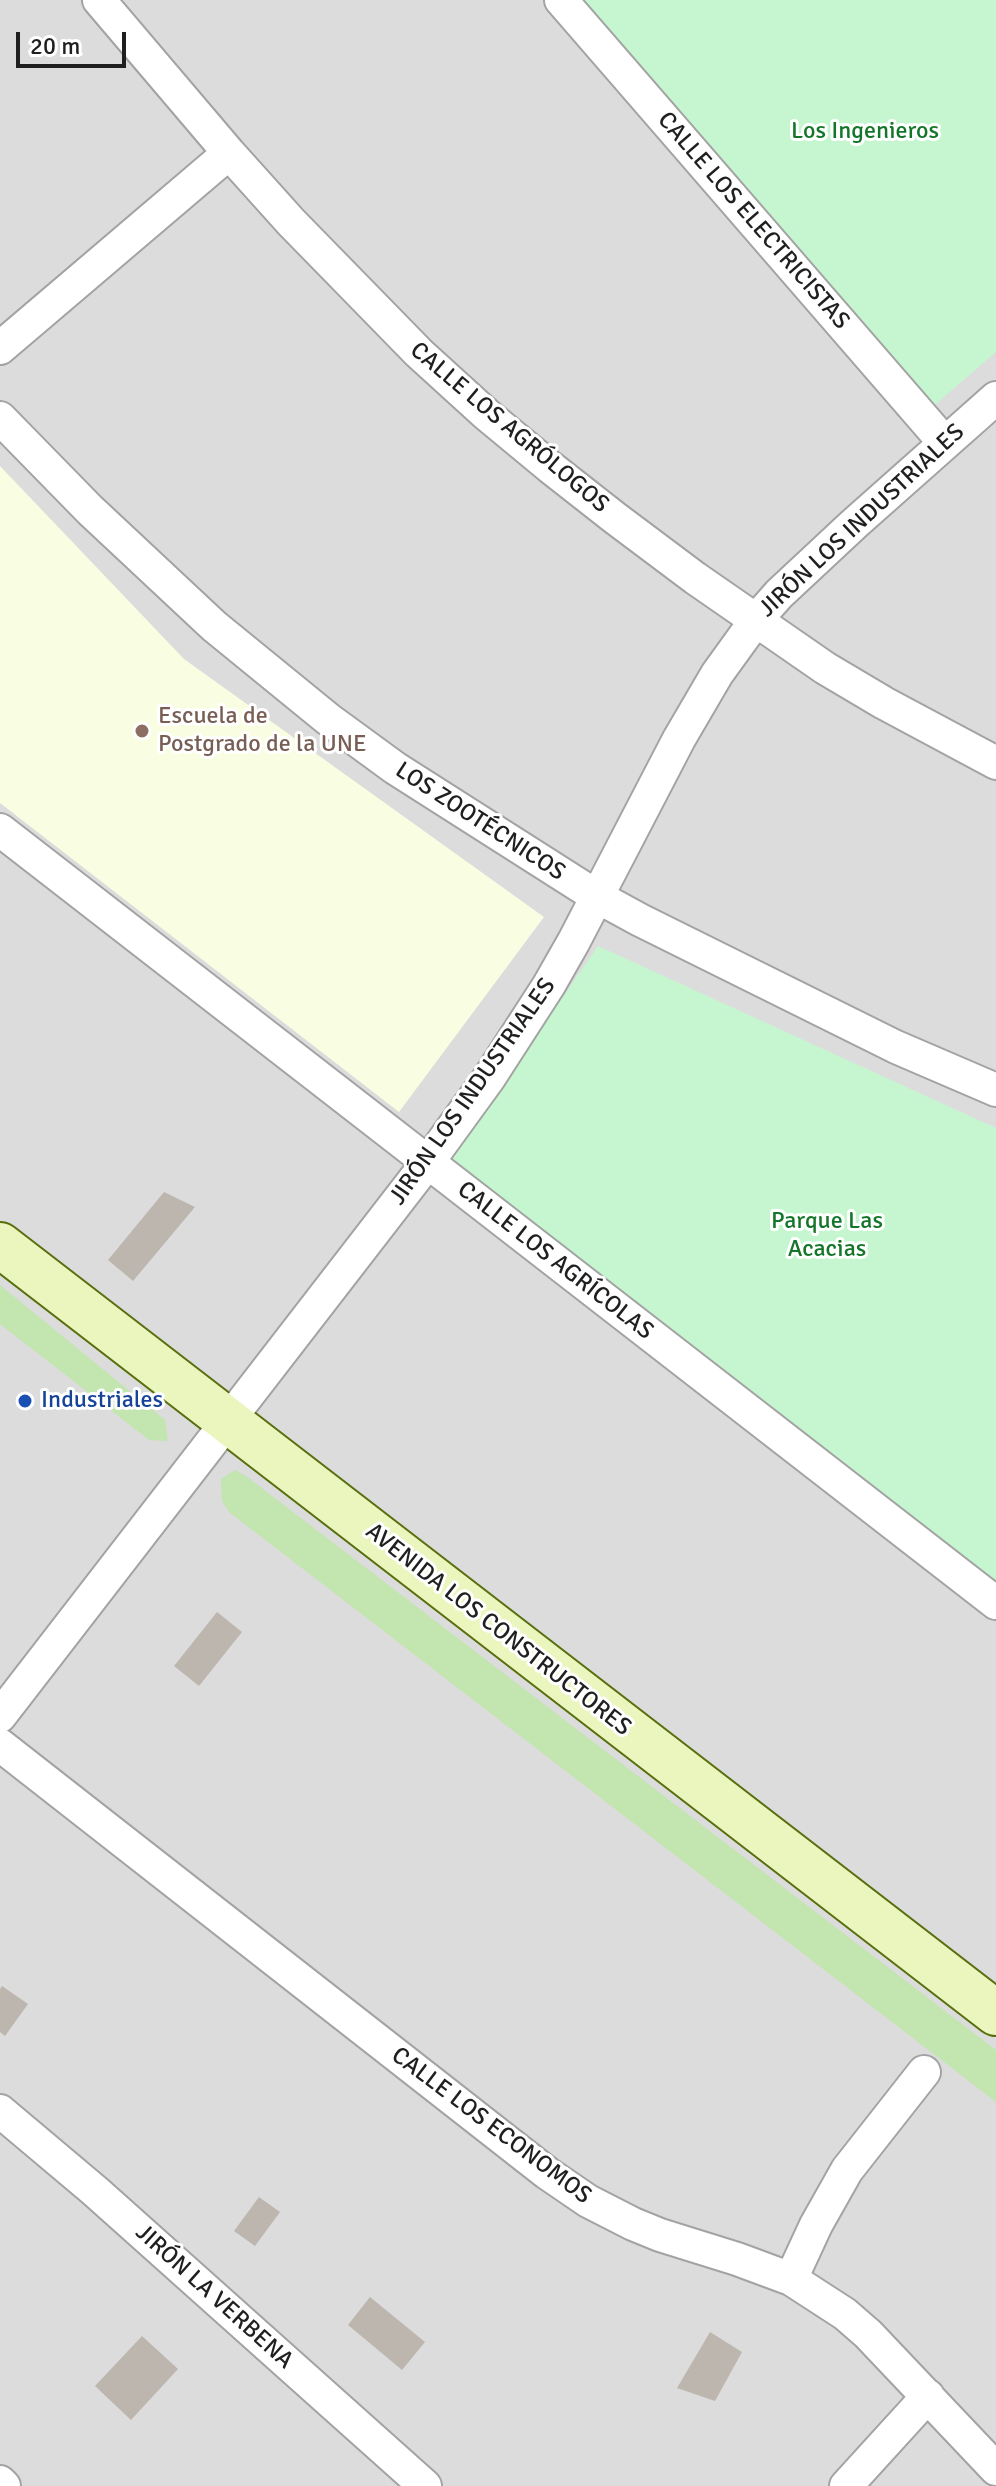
<!DOCTYPE html>
<html>
<head>
<meta charset="utf-8">
<style>
	body { margin:0 }
	#map { position:relative; width:996px; height:2486px; overflow:hidden; background:#efede6; font-family:Signika,sans-serif }
	canvas { display:block }
	.scale { position:absolute; left:16px; top:32px; width:110px; height:36px; box-sizing:border-box; border:4px solid #1f1f1f; border-top:0; padding-left:10px; font-size:24px; line-height:28px; white-space:nowrap; color:#1f1f1f; -webkit-text-stroke:6px #fff; paint-order:stroke }
</style>
</head>
<body>
<div id="map">
<canvas width="996" height="2486"></canvas>
<div class="scale">20 m</div>
</div>
<script>
const ctx = document.querySelector('canvas').getContext('2d');
ctx.lineJoin = 'round';
function fillPath(path, color) {
  ctx.fillStyle = color;
  ctx.fill(path, 'evenodd');
}
function toPath(rows) {
  const path = new Path2D();
  for (const r of rows) {
    path.moveTo(r[0], r[1]);
    for (let i = 2; i < r.length; i += 2) path.lineTo(r[i], r[i + 1]);
  }
  return path;
}
function strokePath(path, color, width, dash) {
  ctx.strokeStyle = color;
  ctx.lineWidth = width;
  ctx.lineCap = dash ? 'butt' : 'round';
  ctx.setLineDash(dash || []);
  ctx.stroke(path);
}
function write(font, color, halo, rows, align = 'center') {
  ctx.font = font + ' Signika,sans-serif';
  ctx.lineWidth = 6;
  ctx.setLineDash([]);
  ctx.textBaseline = 'middle';
  ctx.strokeStyle = halo;
  ctx.fillStyle = color;
  for (const [text, x, y, turn = 0] of rows) {
    ctx.save();
    ctx.translate(x, y);
    ctx.rotate((+turn || 0) * Math.PI / 180);
    ctx.textAlign = isNaN(turn) ? turn : align;
    if (halo) ctx.strokeText(text, 0, 0);
    ctx.fillText(text, 0, 0);
    ctx.restore();
  }
}
fillPath(toPath([
	[0,0,996,0,996,2486,0,2486]
]), '#dddcdc');
fillPath(toPath([
	[0,466,184,659,544,917,399,1112,0,803]
]), '#f9fde1');
fillPath(toPath([
	[0,1285,165,1420,168,1441,149,1440,0,1324],
	[235,1470,246,1476,996,2050,996,2102,229,1512,222,1501,221,1479]
]), '#c3e5af');
fillPath(toPath([
	[583,0,996,0,996,352,930,409],
	[598,946,996,1128,996,1583,451,1159]
]), '#c6f6d0');
fillPath(toPath([
	[164,1192,195,1207,133,1281,108,1260],
	[217,1612,242,1632,199,1686,174,1666],
	[2,1986,28,2004,5,2036,0,2032,0,1989],
	[259,2197,280,2212,255,2246,234,2231],
	[370,2297,425,2342,402,2370,348,2325],
	[710,2332,742,2352,715,2401,677,2388],
	[142,2336,178,2369,131,2420,95,2386]
]), '#bcb6af');
const street = toPath([
	[99,0,229,153,291,222,419,353,486,414,550,467,615,518,695,578,825,668,884,703,996,763],
	[561,0,944,442],
	[0,348,229,153],
	[0,418,90,510,214,626,328,719,395,768,596,896,640,920,896,1047,996,1090],
	[0,830,996,1603],
	[0,1716,428,1162,489,1078,549,985,574,941,679,739,717,674,756,620,779,594,854,524,996,398],
	[0,1745,547,2173,588,2201,633,2224,660,2235,737,2259,791,2279,845,2314,868,2334,996,2469],
	[0,2111,95,2191,425,2486],
	[791,2279,816,2225,847,2170,924,2072],
	[0,2482,4,2486],
	[846,2486,928,2396]
]);
const secondary = toPath([
	[0,1245,996,2013]
]);
strokePath(street, '#a3a3a3', 36);
strokePath(secondary, '#576f0d', 48);
strokePath(street, '#fff', 32);
strokePath(secondary, '#ebf5be', 44);
for (const [x, y, r, color] of [
	[142,731,8,"#8d6e63"],
	[25,1401,8,"#1a4fb4"]
]) {
  const dot = new Path2D();
  dot.arc(x, y, r, 0, 2 * Math.PI);
  ctx.fillStyle = color;
  ctx.fill(dot);
  strokePath(dot, '#fff', 3);
}
write('24px', '#147629', '#fff', [
	["Los Ingenieros",865,132],
	["Parque Las",827,1222],
	["Acacias",827,1250]
]);
write('24px', '#1f1f1f', '#fff', [
	["CALLE LOS ELECTRICISTAS",753,221,49],
	["CALLE LOS AGRÓLOGOS",509,428,40],
	["JIRÓN LOS INDUSTRIALES",862,521,-43],
	["LOS ZOOTÉCNICOS",480,822,33],
	["JIRÓN LOS INDUSTRIALES",473,1092,-55],
	["CALLE LOS AGRÍCOLAS",555,1261,38],
	["AVENIDA LOS CONSTRUCTORES",498,1630,38],
	["CALLE LOS ECONOMOS",491,2126,37],
	["JIRÓN LA VERBENA",214,2297,42]
]);
write('24px', '#785e54', '#fff', [
	["Escuela de",158,717],
	["Postgrado de la UNE",158,745]
], 'left');
write('24px', '#164399', '#fff', [
	["Industriales",41,1401]
], 'left');
</script>
</body>
</html>
